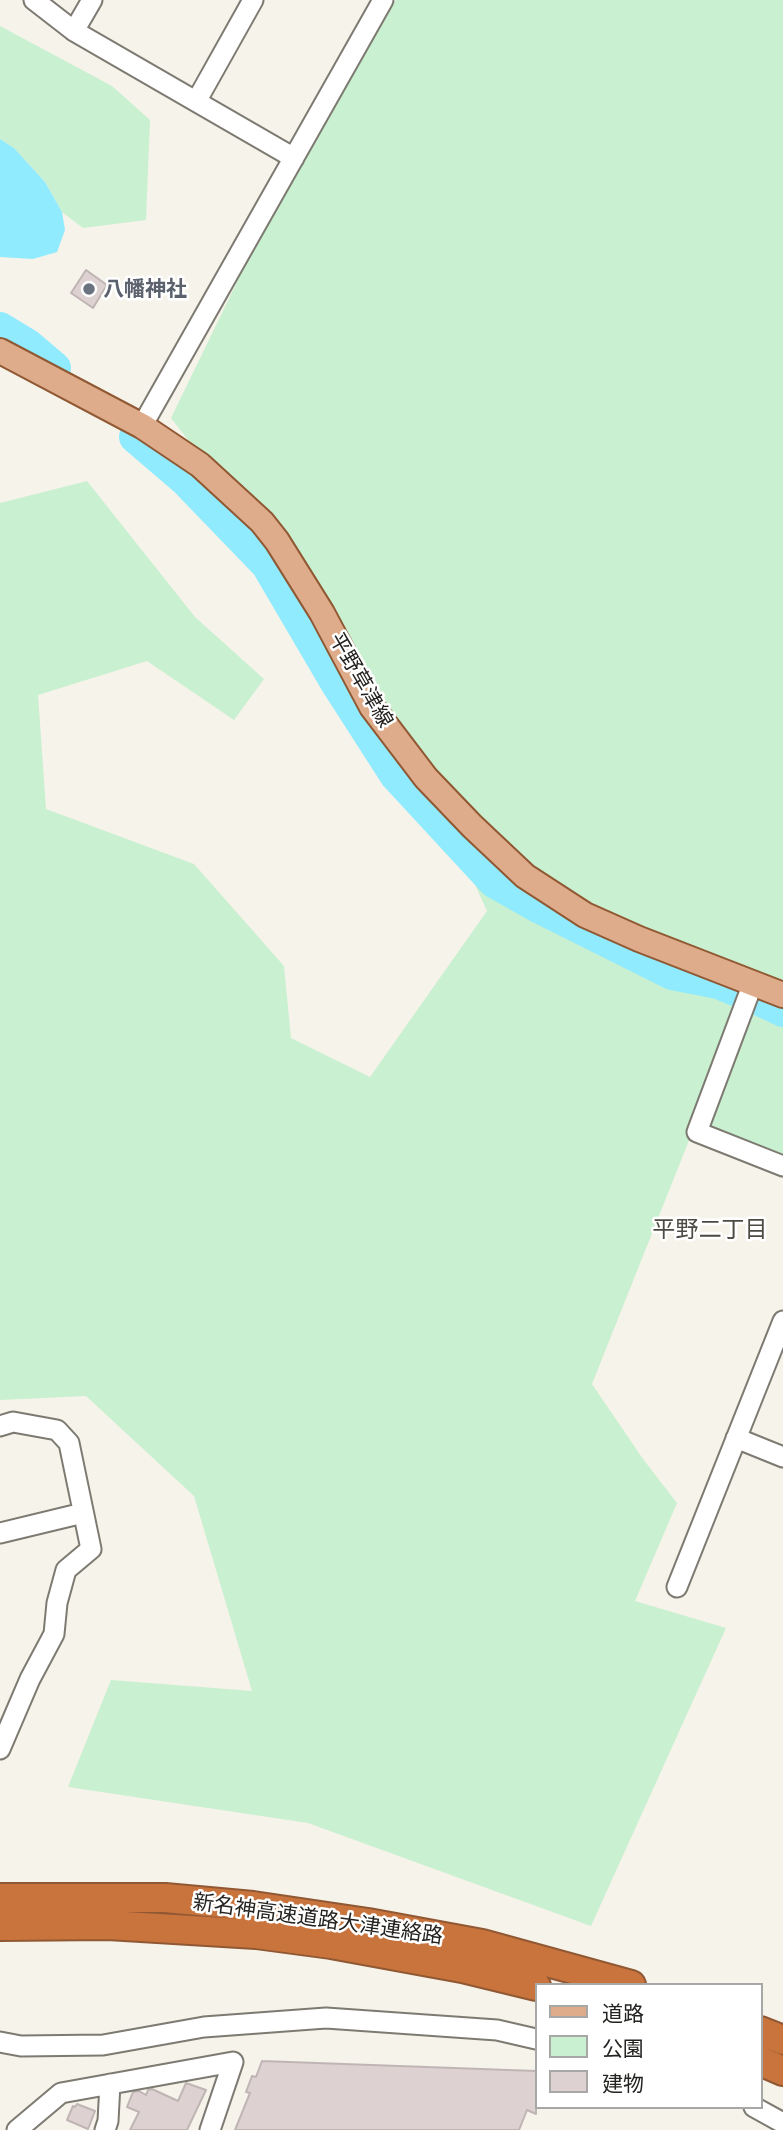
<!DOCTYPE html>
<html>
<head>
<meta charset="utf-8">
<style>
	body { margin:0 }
	#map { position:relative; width:783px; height:2130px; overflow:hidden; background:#f6f3ea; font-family:Lato,"Noto Sans JP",sans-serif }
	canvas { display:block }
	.legend { position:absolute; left:535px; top:1983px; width:228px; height:126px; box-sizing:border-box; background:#fff; border:2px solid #a7a7a6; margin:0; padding:9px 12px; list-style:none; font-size:21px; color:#242320 }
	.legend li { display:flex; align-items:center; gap:14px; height:35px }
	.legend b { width:35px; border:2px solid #a7a7a6 }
</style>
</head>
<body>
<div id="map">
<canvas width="783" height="2130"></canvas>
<ul class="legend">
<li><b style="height:9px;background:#dfac8b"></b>道路</li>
<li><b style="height:19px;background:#c9f0d0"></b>公園</li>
<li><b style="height:19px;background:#ddd2d1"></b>建物</li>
</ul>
</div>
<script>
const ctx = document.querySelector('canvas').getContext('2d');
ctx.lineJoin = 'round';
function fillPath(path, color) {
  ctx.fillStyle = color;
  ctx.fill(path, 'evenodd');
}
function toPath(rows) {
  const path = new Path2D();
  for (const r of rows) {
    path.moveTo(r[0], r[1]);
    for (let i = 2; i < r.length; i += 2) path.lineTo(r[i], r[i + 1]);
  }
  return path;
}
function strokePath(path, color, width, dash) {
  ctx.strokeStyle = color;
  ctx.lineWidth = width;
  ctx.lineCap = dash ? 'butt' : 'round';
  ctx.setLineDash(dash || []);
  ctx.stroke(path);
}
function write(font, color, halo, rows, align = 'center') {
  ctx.font = font + ' Lato,"Noto Sans JP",sans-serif';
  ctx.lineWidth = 5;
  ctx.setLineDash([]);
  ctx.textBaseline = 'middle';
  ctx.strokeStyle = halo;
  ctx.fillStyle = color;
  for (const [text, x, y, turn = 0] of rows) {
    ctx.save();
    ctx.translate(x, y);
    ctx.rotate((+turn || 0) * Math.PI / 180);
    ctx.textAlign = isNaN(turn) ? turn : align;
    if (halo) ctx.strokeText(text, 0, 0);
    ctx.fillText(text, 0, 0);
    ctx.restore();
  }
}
fillPath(toPath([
	[396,0,783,0,783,1156,692,1133,592,1384,643,1459,677,1503,635,1601,726,1628,591,1926,308,1823,68,1787,111,1680,252,1691,194,1496,86,1396,0,1400,0,503,87,481,195,617,264,679,234,720,147,661,38,695,46,809,194,864,284,966,291,1038,370,1077,487,911,426,778,332,626,171,418,323,105],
	[0,26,112,86,150,120,146,220,83,228,62,212,45,182,14,148,0,139]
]), '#c9f0d0');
fillPath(toPath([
	[0,139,14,148,45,182,62,212,65,230,57,252,33,259,0,257]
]), '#91ebfe');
strokePath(toPath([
	[0,328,28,345,55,368],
	[135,437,184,479,267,565,335,681,396,776,494,882,540,908,672,974,718,983,735,990],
	[762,1001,783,1011]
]), '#91ebfe', 32);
const building = toPath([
	[86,270,107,285,93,308,71,293,86,270],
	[262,2061,536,2071,536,2114,527,2110,519,2130,235,2130,250,2093,246,2092,252,2076,256,2077,262,2061],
	[186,2083,206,2090,187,2130,130,2130,139,2112,127,2107,133,2092,139,2091,146,2095,148,2090,152,2089,178,2101,186,2083],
	[77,2104,95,2111,88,2129,67,2120,73,2106,75,2107,77,2104]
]);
fillPath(building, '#ddd2d1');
strokePath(building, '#c0b5b5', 2);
const minor = toPath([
	[34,0,74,31,294,158],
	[74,31,92,0],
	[197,100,253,0],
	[142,426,383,0],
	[753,983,697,1132,783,1166],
	[0,1426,13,1422,57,1430,69,1443,91,1549,66,1570,57,1603,54,1634,30,1679,0,1749],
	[736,1438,783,1457],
	[0,1533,83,1513],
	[677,1587,783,1321],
	[0,2042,21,2046,103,2045,204,2027,326,2018,497,2030,536,2039],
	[754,2107,783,2123],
	[17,2130,61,2093,233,2062,210,2130],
	[105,2130,108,2121,110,2084]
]);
const major = toPath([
	[0,351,142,426,200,465,262,522,277,541,322,613,372,707,426,778,472,826,525,876,585,915,639,939,783,995]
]);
const highway = toPath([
	[0,1898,165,1898,253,1906,368,1923,482,1944,631,1985],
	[0,1926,108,1925,256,1934,331,1944,462,1968,536,1986],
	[760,2031,783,2040],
	[760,2061,783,2071]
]);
strokePath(minor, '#7d7a72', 23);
strokePath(major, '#905833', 28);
strokePath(highway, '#905833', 32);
strokePath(minor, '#fff', 19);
strokePath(major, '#dfac8b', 24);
strokePath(highway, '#ca743d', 28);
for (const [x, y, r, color] of [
	[89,289,7,"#6b7280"]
]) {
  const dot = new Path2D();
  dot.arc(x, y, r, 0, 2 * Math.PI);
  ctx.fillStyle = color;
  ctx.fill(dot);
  strokePath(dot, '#fff', 2.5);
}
write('bold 21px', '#5b616d', '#fff', [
	["八幡神社",103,289]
], 'left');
write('21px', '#242320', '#fff', [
	["平野草津線",361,680,60],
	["新名神高速道路大津連絡路",318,1919,8]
]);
write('23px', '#4c4a43', '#fff', [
	["平野二丁目",710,1230]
]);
</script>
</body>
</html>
